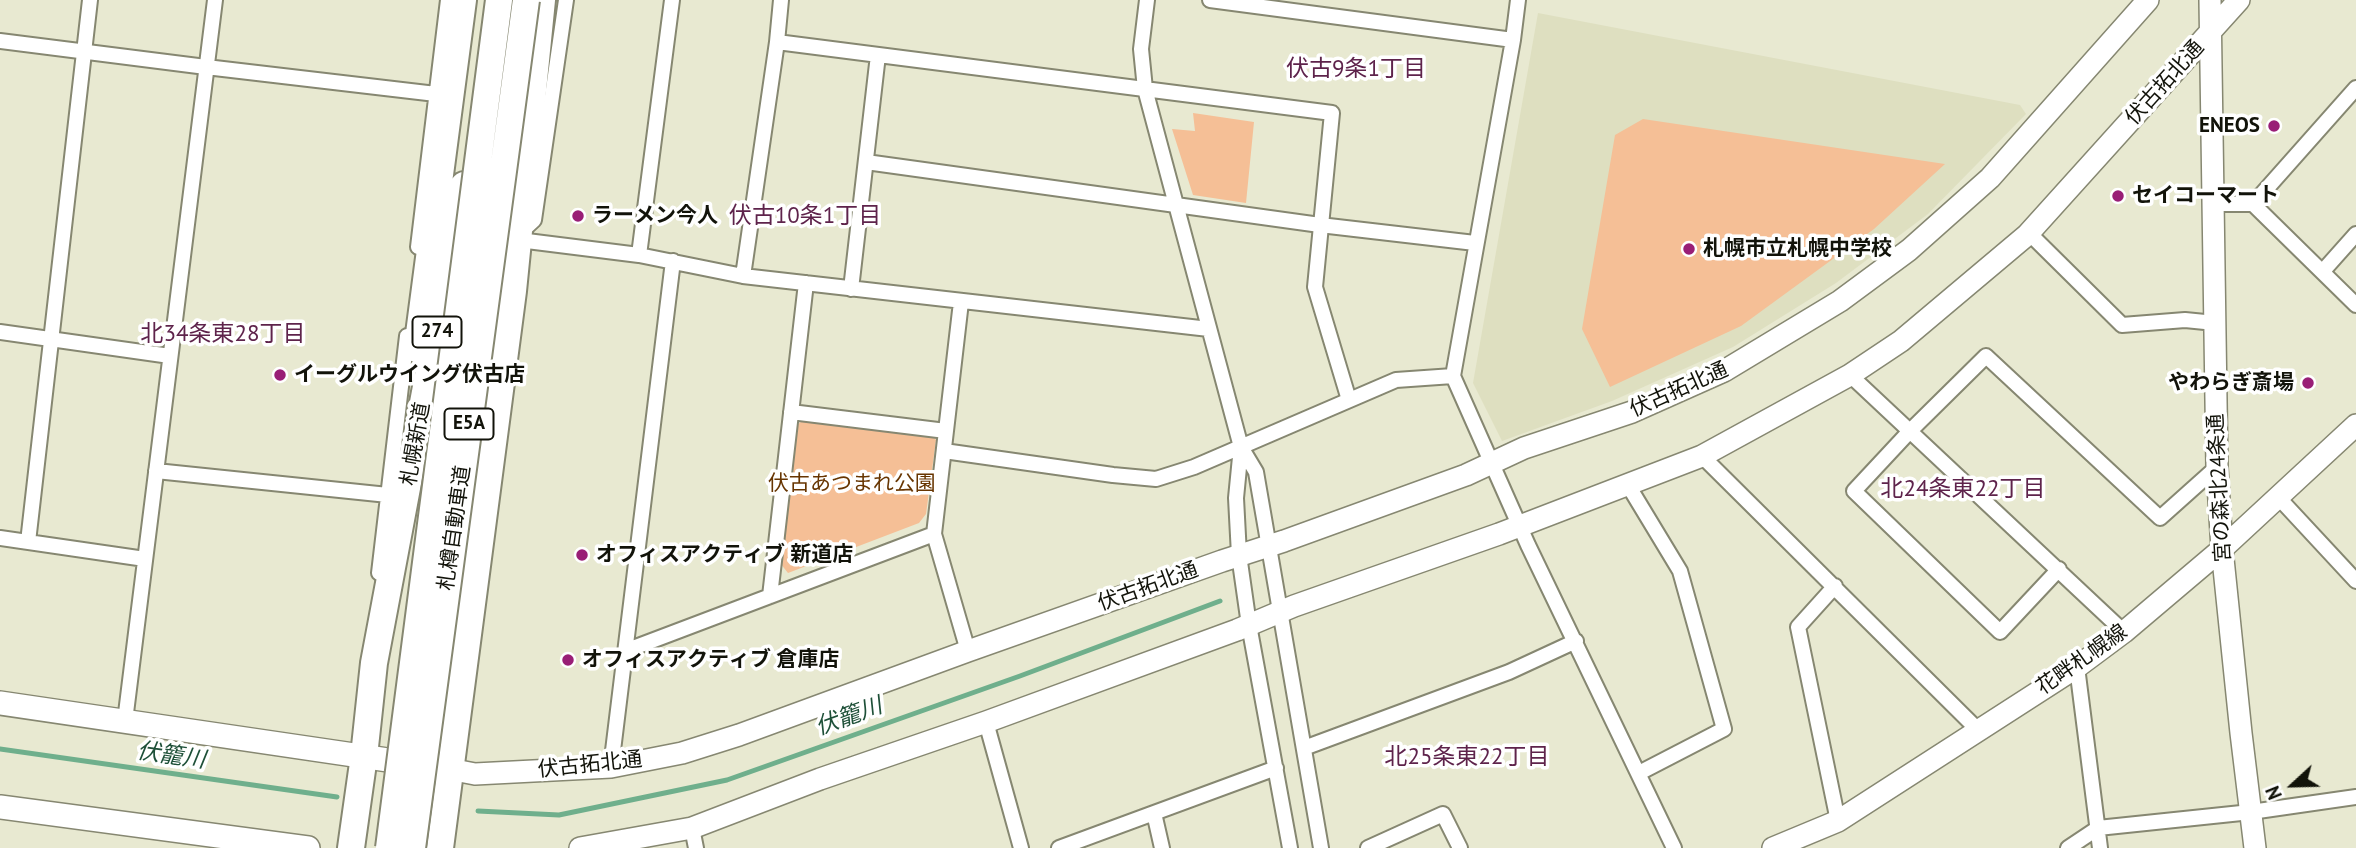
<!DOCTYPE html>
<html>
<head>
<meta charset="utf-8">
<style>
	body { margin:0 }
	#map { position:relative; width:2356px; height:848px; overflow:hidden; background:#e8e9d1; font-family:"PT Sans",sans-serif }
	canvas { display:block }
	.north { position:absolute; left:2258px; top:750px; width:70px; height:70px; -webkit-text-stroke:5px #fff; paint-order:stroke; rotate:248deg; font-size:19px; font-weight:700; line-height:28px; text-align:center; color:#12130a }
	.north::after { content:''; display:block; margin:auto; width:24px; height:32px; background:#12130a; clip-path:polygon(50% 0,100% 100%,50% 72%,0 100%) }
</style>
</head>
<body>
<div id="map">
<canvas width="2356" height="848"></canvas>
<div class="north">N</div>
</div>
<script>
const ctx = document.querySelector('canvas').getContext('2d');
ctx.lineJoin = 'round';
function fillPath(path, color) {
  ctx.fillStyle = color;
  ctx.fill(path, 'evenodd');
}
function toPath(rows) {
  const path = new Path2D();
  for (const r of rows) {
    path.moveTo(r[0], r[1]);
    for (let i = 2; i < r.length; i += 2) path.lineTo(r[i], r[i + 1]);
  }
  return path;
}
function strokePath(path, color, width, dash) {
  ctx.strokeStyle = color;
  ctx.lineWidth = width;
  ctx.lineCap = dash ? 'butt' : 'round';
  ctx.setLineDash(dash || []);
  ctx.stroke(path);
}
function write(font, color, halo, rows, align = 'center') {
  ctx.font = font + ' "PT Sans","Noto Sans JP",sans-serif';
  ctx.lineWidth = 7;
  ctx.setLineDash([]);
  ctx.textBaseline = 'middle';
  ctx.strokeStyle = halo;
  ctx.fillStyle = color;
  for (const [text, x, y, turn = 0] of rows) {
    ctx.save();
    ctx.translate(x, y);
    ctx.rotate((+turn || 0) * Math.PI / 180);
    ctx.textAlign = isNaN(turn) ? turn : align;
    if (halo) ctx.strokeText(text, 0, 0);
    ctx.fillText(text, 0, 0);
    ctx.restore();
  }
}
fillPath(toPath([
	[1538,13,2020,105,2026,114,1928,214,1836,283,1733,347,1612,401,1502,441,1473,383]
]), '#dedfc0');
fillPath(toPath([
	[1193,113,1254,122,1246,203,1193,195,1172,129,1195,131],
	[1643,119,1945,164,1874,229,1741,326,1610,387,1582,329,1615,135],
	[808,417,929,432,936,440,926,514,919,523,788,573,780,563,798,424]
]), '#f5bf96');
strokePath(toPath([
	[0,749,337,797],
	[478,811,559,815,727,780,1020,676,1220,601]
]), '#6faf8c', 5);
const street = toPath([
	[1147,0,1141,49,1145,89,1241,447,1256,472,1321,848],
	[1210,0,1513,40],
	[1518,0,1513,40,1453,376,1528,545,1674,848],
	[0,41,206,67,436,94],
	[777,42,1332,113,1315,287,1349,400],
	[866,162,1320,225,1475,243],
	[2213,204,2253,204,2356,88],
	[2253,204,2356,305],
	[521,232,534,220,566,0],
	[2029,233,2122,325,2185,320,2215,323],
	[519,240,639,255,743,276,1209,329],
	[418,247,448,0],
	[639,255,672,0],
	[2323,271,2356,234],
	[743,276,777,42,781,0],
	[851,289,878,55],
	[961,302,934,534,968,651],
	[0,332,170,356],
	[1850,375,2124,632],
	[791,412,946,431],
	[1241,447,1236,498,1239,555,1249,625,1290,848],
	[944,451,1113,475,1156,479,1194,467,1396,380,1453,376],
	[1702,456,1978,730],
	[156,471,388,495],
	[1628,485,1680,571,1724,729,1639,773],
	[2278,497,2356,581],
	[0,538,145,559],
	[28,542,90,0],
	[2059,569,2000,632,1854,491,1909,432,1986,356,2160,518,2217,467],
	[379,573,407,336],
	[1835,586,1798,627,1838,821],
	[770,596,806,283],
	[625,651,934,534],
	[2077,667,2100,848],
	[125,721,215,0],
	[986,722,1021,848],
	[1304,748,1509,672,1576,641],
	[611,767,673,261],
	[1154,813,1162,848],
	[692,828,696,848],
	[1059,848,1276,768],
	[1368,848,1443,814,1460,848],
	[2068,848,2098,828,2251,812,2356,797]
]);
const secondary = toPath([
	[2210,0,2217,467,2222,549,2241,733,2255,848],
	[449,769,475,774,611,767,682,753,739,735,968,651,1222,561,1284,541,1466,475,1524,448,1632,412,1724,371,1840,301,1909,250,1990,178,2148,0],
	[580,848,692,828,820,779,986,722,1237,630,1294,606,1499,534,1702,456,1850,375,1901,341,2027,235,2239,0],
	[1773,848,1838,821,2077,667,2124,632,2222,549,2356,425]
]);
const primary = toPath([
	[0,703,449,769],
	[0,807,308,848]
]);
const highway = toPath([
	[417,349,463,0],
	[351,848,364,756,374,663,464,185],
	[440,848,513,291,542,0]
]);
strokePath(street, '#868771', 18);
strokePath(secondary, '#868771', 24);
strokePath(primary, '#868771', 26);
strokePath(highway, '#868771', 30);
strokePath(street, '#fff', 14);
strokePath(secondary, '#fff', 21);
strokePath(primary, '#fff', 23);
strokePath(highway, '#fff', 26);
const highwayBridge = toPath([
	[389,848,499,0],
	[412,848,526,0]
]);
strokePath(highwayBridge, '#868771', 30, []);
strokePath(highwayBridge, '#fff', 26);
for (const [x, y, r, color] of [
	[2274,126,7,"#991e76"],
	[2118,196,7,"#991e76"],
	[578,216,7,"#991e76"],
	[1689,249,7,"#991e76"],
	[280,375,7,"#991e76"],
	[2308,383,7,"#991e76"],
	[582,555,7,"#991e76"],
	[568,660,7,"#991e76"]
]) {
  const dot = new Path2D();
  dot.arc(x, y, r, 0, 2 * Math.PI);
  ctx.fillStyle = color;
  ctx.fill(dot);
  strokePath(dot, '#fff', 2.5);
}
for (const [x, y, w] of [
	[437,332,49],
	[469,424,49]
]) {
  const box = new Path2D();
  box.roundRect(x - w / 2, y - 15.5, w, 31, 5);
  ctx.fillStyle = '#fff';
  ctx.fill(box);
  strokePath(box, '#12130a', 2);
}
write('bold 19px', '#12130a', null, [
	["274",437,332],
	["E5A",469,424]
]);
write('21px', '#12130a', '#fff', [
	["伏古拓北通",2165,83,-48],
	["伏古拓北通",1679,390,-24],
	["札幌新道",416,444,-80],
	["宮の森北24条通",2220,488,-93],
	["札樽自動車道",455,528,-82],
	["伏古拓北通",1148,587,-20],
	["花畔札幌線",2082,660,-35],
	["伏古拓北通",590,765,-6]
]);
write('bold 21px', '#12130a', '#fff', [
	["ENEOS",2260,126,"right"],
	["セイコーマート",2132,196],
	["ラーメン今人",592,216],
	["札幌市立札幌中学校",1703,249],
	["イーグルウイング伏古店",294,375],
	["やわらぎ斎場",2294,383,"right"],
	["オフィスアクティブ 新道店",596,555],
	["オフィスアクティブ 倉庫店",582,660]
], 'left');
write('21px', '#673501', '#fff', [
	["伏古あつまれ公園",852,484]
]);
write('23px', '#5e234b', '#fff', [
	["伏古9条1丁目",1356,69],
	["伏古10条1丁目",805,216],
	["北34条東28丁目",223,334],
	["北24条東22丁目",1963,489],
	["北25条東22丁目",1467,757]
]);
write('italic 23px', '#1e5038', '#fff', [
	["伏籠川",849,717,-20],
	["伏籠川",171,756,8]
]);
</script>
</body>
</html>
